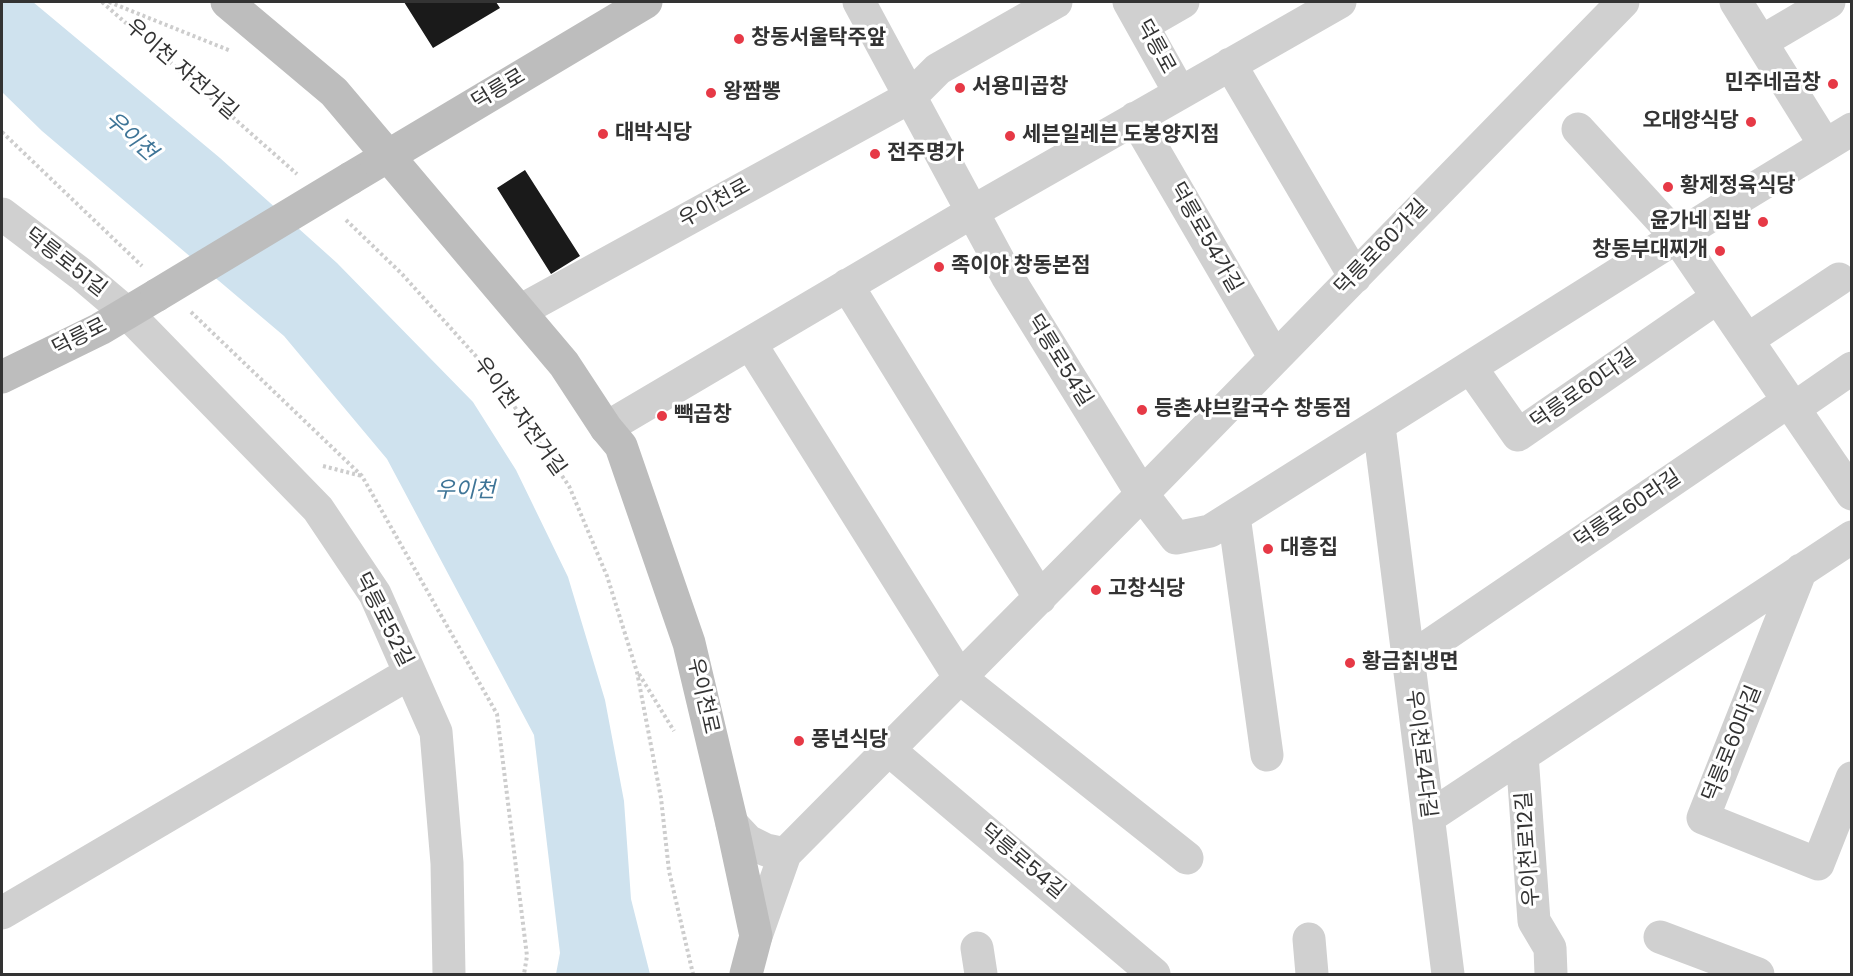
<!DOCTYPE html>
<html>
<head>
<meta charset="utf-8">
<style>
	body { margin:0 }
	#map { position:relative; width:1853px; height:976px; overflow:hidden; background:#fff; font-family:Poppins,sans-serif }
	canvas { display:block }
	.frame { position:absolute; inset:0; border:3px solid #333; pointer-events:none }
</style>
</head>
<body>
<div id="map">
<canvas width="1853" height="976"></canvas>
<div class="frame"></div>
</div>
<script>
const ctx = document.querySelector('canvas').getContext('2d');
ctx.lineJoin = 'round';
function fillPath(path, color) {
  ctx.fillStyle = color;
  ctx.fill(path, 'evenodd');
}
function toPath(rows) {
  const path = new Path2D();
  for (const r of rows) {
    path.moveTo(r[0], r[1]);
    for (let i = 2; i < r.length; i += 2) path.lineTo(r[i], r[i + 1]);
  }
  return path;
}
function strokePath(path, color, width, dash) {
  ctx.strokeStyle = color;
  ctx.lineWidth = width;
  ctx.lineCap = dash ? 'butt' : 'round';
  ctx.setLineDash(dash || []);
  ctx.stroke(path);
}
function write(font, color, halo, rows, align = 'center') {
  ctx.font = font + ' Poppins,"Noto Sans KR",sans-serif';
  ctx.lineWidth = 6;
  ctx.setLineDash([]);
  ctx.textBaseline = 'middle';
  ctx.strokeStyle = halo;
  ctx.fillStyle = color;
  for (const [text, x, y, turn = 0] of rows) {
    ctx.save();
    ctx.translate(x, y);
    ctx.rotate((+turn || 0) * Math.PI / 180);
    ctx.textAlign = isNaN(turn) ? turn : align;
    if (halo) ctx.strokeText(text, 0, 0);
    ctx.fillText(text, 0, 0);
    ctx.restore();
  }
}
fillPath(toPath([
	[2,2,33,2,220,158,337,263,473,402,516,470,568,577,605,700,624,801,631,899,650,974,556,974,560,953,534,735,387,459,284,336,42,131,2,92]
]), '#cfe2ee');
fillPath(toPath([
	[404,2,496,2,500,8,433,48],
	[525,170,580,256,551,274,497,188]
]), '#1a1a1a');
strokePath(toPath([
	[102,2,297,174],
	[109,2,231,51],
	[2,132,142,266],
	[346,220,402,274,492,374,569,486,607,576,637,672,661,798,669,871,693,974],
	[191,312,362,476,497,714,527,956,524,974],
	[323,466,362,476],
	[639,674,674,731]
]), '#cdcdcd', 4, [3, 3]);
strokePath(toPath([
	[859,2,1007,276,1142,494,1176,538,1210,531,1726,206,1852,129],
	[1129,2,1180,93],
	[1736,2,1825,145],
	[1143,25,1183,2],
	[1761,42,1829,2],
	[1230,64,1355,277],
	[1135,118,1275,358],
	[1578,129,1677,237,1852,494],
	[2,214,81,274,127,313,318,509,375,594,436,732,447,863,449,974],
	[847,285,1040,598],
	[520,311,910,97,938,69,1056,2],
	[1747,340,1839,279],
	[750,343,960,678,1187,858],
	[1471,368,1518,435,1718,297],
	[1379,426,1448,974],
	[606,428,972,212,1340,2],
	[1234,516,1267,755],
	[1801,570,1703,818,1818,864,1852,778],
	[1408,660,1777,409,1803,402,1852,368],
	[889,750,1154,974],
	[1522,755,1534,921,1550,948,1551,974],
	[1429,817,1852,537],
	[732,824,748,841,766,850,785,854],
	[2,913,410,673],
	[756,936,785,854,1142,494,1623,2],
	[1660,937,1758,974],
	[1309,939,1312,974],
	[977,948,981,974]
]), '#d0d0d0', 33);
strokePath(toPath([
	[227,2,334,92,564,364,606,428,621,446,689,643,732,824,756,936,746,974],
	[351,178,646,2],
	[2,377,100,329,157,295]
]), '#bdbdbd', 33);
strokePath(toPath([
	[157,295,351,178]
]), '#bdbdbd', 33);
for (const [x, y, r, color] of [
	[739,39,6,"#e63946"],
	[1833,84,6,"#e63946"],
	[960,88,6,"#e63946"],
	[711,93,6,"#e63946"],
	[1751,122,6,"#e63946"],
	[603,134,6,"#e63946"],
	[1010,136,6,"#e63946"],
	[875,154,6,"#e63946"],
	[1668,187,6,"#e63946"],
	[1763,222,6,"#e63946"],
	[1720,251,6,"#e63946"],
	[939,267,6,"#e63946"],
	[1142,410,6,"#e63946"],
	[662,416,6,"#e63946"],
	[1268,549,6,"#e63946"],
	[1096,590,6,"#e63946"],
	[1350,663,6,"#e63946"],
	[799,741,6,"#e63946"]
]) {
  const dot = new Path2D();
  dot.arc(x, y, r, 0, 2 * Math.PI);
  ctx.fillStyle = color;
  ctx.fill(dot);
  strokePath(dot, '#fff', 2);
}
write('bold 21px', '#333', '#fff', [
	["창동서울탁주앞",751,39],
	["민주네곱창",1821,84,"right"],
	["서용미곱창",972,88],
	["왕짬뽕",723,93],
	["오대양식당",1739,122,"right"],
	["대박식당",615,134],
	["세븐일레븐 도봉양지점",1022,136],
	["전주명가",887,154],
	["황제정육식당",1680,187],
	["윤가네 집밥",1751,222,"right"],
	["창동부대찌개",1708,251,"right"],
	["족이야 창동본점",951,267],
	["등촌샤브칼국수 창동점",1154,410],
	["빽곱창",674,416],
	["대흥집",1280,549],
	["고창식당",1108,590],
	["황금칡냉면",1362,663],
	["풍년식당",811,741]
], 'left');
write('21px', '#333', '#fff', [
	["덕릉로",1155,47,61],
	["우이천 자전거길",181,70,41],
	["덕릉로",499,90,-31],
	["우이천로",715,204,-29],
	["덕릉로54가길",1205,238,60],
	["덕릉로60가길",1382,248,-46],
	["덕릉로51길",65,263,38],
	["덕릉로",80,338,-27],
	["덕릉로54길",1059,361,58],
	["덕릉로60다길",1584,390,-35],
	["우이천 자전거길",519,417,54],
	["덕릉로60라길",1628,510,-34],
	["덕릉로52길",383,620,63],
	["우이천로",702,696,77],
	["덕릉로60마길",1733,744,-68],
	["우이천로4다길",1420,754,83],
	["우이천로12길",1529,849,-94],
	["덕릉로54길",1022,862,40]
]);
write('italic 22px', '#3f7597', '#fff', [
	["우이천",130,137,42],
	["우이천",465,491]
]);
</script>
</body>
</html>
